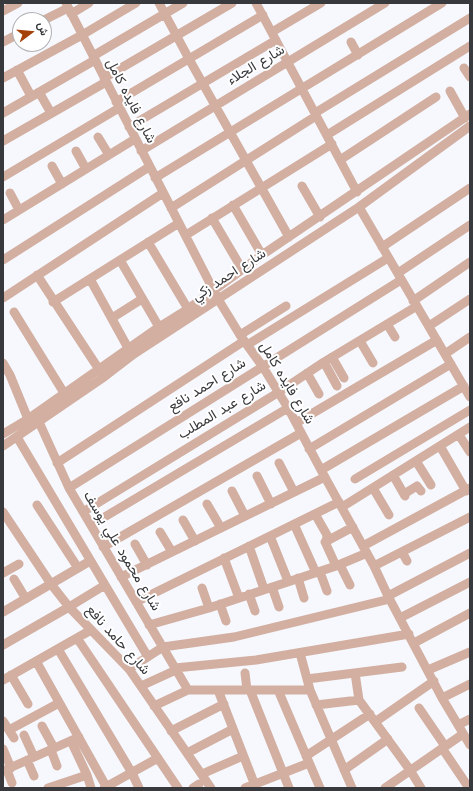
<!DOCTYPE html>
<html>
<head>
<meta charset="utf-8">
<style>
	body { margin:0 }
	#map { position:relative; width:473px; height:791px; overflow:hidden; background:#f6f8fe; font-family:"Work Sans",Vazirmatn,sans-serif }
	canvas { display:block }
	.frame { position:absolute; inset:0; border:4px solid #38393c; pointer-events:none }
	.north { position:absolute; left:12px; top:12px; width:40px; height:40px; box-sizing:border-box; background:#fff; border:1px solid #afb0b1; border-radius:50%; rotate:74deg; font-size:11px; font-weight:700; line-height:16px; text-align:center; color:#38393c }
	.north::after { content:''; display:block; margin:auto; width:14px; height:18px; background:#a5420a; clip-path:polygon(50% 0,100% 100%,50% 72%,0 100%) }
</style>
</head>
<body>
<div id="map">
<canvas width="473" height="791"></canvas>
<div class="frame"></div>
<div class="north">ش</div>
</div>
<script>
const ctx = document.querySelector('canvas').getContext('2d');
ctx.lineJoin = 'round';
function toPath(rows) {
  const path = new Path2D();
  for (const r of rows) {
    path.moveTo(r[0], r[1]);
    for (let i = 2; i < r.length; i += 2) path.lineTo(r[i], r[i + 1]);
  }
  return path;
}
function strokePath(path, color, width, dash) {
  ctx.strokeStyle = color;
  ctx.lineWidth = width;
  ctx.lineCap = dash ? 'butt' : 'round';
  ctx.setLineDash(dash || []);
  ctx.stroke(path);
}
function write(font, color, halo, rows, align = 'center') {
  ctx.font = font + ' "Work Sans",Vazirmatn,sans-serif';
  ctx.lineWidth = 4;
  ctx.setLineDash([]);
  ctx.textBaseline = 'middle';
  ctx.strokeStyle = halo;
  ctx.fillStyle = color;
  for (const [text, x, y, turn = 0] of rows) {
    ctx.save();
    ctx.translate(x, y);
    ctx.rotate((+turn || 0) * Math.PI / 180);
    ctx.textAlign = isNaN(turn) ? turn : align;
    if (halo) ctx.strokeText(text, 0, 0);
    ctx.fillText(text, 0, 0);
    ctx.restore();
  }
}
strokePath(toPath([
	[66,3,218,299,240,335,263,367,288,408,321,470,374,566,388,596,442,698,470,745],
	[159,3,189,59,289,237],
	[256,3,357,192],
	[3,11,18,3],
	[71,14,89,3],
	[44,20,68,8],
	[272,32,321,3],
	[3,42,20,33],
	[351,42,358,55],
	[93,56,183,3],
	[464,68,470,77],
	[17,70,31,96],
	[3,78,82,35,136,3],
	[104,78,232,3],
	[450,91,465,118],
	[39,92,51,113],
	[116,102,263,15],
	[3,113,95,60],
	[315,113,470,18],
	[129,127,276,40],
	[327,135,470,46],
	[98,137,109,155],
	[3,141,106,82],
	[76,151,86,169],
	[141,151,385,3],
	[340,160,436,97],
	[52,166,62,184],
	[3,177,119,108],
	[155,178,442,3],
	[302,186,320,217],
	[10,193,19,210],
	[233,205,262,255],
	[359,207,470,397],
	[171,208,316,116],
	[212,218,242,269],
	[3,220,135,139],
	[186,235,332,144],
	[148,242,188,309],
	[382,247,470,188],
	[3,260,149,167],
	[120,260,159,327],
	[398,273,470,225],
	[37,275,102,374],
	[90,279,128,348],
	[3,298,163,193],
	[413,301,470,262],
	[53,302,179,223],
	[14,312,64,393],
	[112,318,142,299],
	[387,324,395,337],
	[429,326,470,299],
	[240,335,286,306],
	[360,341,373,363],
	[247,345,388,258],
	[445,354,470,337],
	[332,357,344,378],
	[324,362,337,386],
	[3,363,10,375,28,419],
	[307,373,319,394],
	[39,422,69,488,188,690],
	[296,423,437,340],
	[3,434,28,419,159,327,188,309,262,255,470,114],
	[459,435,470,452],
	[17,437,148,657],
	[3,446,104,377,134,354,359,207,470,126],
	[440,446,466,491],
	[309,449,451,364],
	[416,461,431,485],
	[57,463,244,341],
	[279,463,294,492],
	[321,470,464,386],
	[393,475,405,496],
	[257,476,271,504],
	[355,479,470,410],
	[69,488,401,280],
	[373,488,389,515],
	[232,491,245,516],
	[404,494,417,486,421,491],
	[207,504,221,528],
	[37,505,78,568],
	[342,507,470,427],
	[3,512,51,584,69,607,129,669,211,788],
	[83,512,279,392,324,362,417,306],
	[315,514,327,535,326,544,336,566],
	[183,520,195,541],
	[294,524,316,573],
	[91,525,288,408],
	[160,532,172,552],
	[270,536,288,581],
	[325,542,353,527],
	[135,544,147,565],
	[249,546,264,589],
	[363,546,470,488],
	[103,547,301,433],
	[402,552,407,561],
	[224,558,239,598],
	[340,565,350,585],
	[374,566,470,517],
	[320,572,327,591],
	[3,573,19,564],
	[121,577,325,477],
	[298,578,304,598],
	[14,579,26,599],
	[272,587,279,607],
	[202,588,209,608],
	[249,594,255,611],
	[388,596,470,553],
	[136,602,339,502],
	[220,604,226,621],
	[3,612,90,561],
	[400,618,470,582],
	[149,625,209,608,336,566,367,553],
	[77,638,178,788],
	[414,643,470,613],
	[3,645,69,607,105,585],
	[58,649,132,773,139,788],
	[300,653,310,690,352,788],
	[36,661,107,788],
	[175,668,256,660,409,634],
	[129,669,163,647,234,637,390,599],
	[428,670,470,652],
	[245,673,247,690],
	[355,673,359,700,410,770,421,788],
	[11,675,28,704],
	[307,679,402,667],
	[3,680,91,630],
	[141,686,176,670],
	[218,690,256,788],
	[250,690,289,788],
	[278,690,320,788],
	[442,698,470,684],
	[316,705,359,700],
	[154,706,188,690,310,690],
	[419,708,445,746],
	[3,721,14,738],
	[375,722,434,681],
	[458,725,470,719],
	[42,726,54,748],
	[9,730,59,703],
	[171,731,224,704],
	[24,735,34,757],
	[71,741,87,775,91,788],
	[442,748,469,788],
	[3,749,11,768],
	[51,750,57,766],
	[187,753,233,729],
	[306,756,370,714],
	[27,760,34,776],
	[7,770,12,783],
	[344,770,388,739],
	[3,771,79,737],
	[202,774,243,756],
	[48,788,87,775],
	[104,788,158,758],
	[193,788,199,784],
	[245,788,309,763],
	[385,788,463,734]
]), '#d2afa1', 9);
write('14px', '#38393c', '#fff', [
	["شارع الجلاء",256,65,-31],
	["شارع فايده كامل",131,101,63],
	["شارع احمد زكي",229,275,-33],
	["شارع فايده كامل",287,383,59],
	["شارع احمد نافع",207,385,-32],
	["شارع عبد المطلب",222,410,-31],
	["شارع محمود علي يوسف",122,551,59],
	["شارع حامد نافع",118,640,48]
]);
</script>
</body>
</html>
